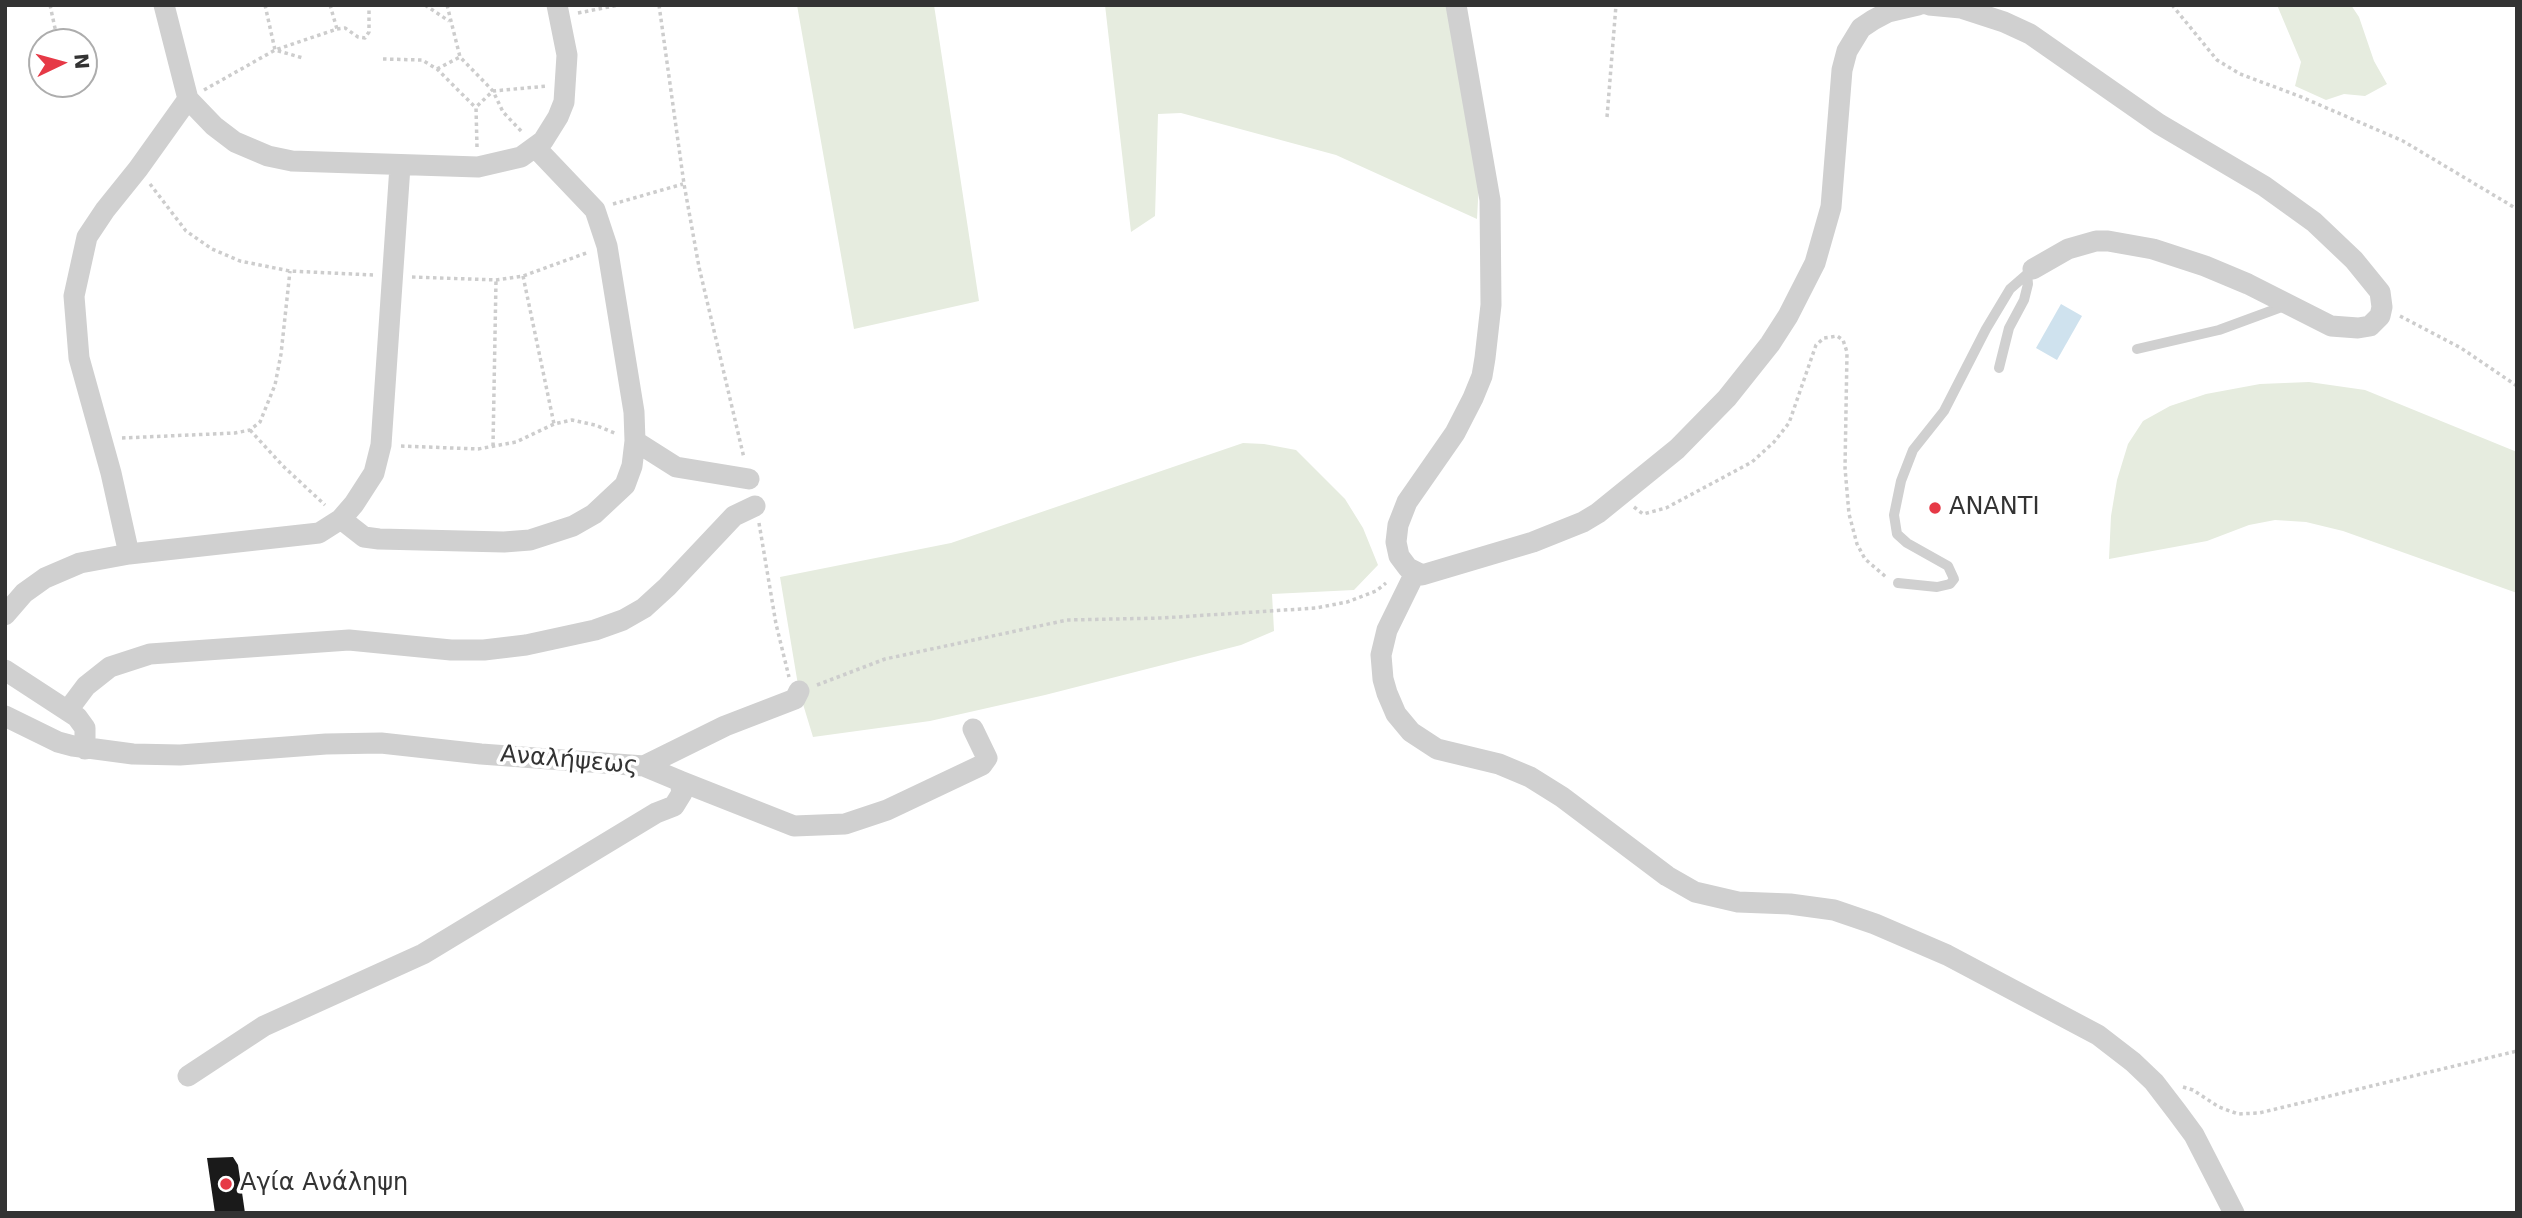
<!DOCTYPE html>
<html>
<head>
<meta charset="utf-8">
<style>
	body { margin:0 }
	#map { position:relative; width:2522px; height:1218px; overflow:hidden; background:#fff; font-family:"DejaVu Sans",sans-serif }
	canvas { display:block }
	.frame { position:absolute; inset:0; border:7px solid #333; pointer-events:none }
	.north { position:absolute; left:28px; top:28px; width:70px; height:70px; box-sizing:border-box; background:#fff; border:2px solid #adadad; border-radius:50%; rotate:85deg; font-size:19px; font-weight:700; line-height:28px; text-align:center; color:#333 }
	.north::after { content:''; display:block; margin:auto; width:24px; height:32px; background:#e63946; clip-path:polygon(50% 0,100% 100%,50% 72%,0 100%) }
</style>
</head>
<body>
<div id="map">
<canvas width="2522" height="1218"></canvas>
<div class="frame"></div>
<div class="north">N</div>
</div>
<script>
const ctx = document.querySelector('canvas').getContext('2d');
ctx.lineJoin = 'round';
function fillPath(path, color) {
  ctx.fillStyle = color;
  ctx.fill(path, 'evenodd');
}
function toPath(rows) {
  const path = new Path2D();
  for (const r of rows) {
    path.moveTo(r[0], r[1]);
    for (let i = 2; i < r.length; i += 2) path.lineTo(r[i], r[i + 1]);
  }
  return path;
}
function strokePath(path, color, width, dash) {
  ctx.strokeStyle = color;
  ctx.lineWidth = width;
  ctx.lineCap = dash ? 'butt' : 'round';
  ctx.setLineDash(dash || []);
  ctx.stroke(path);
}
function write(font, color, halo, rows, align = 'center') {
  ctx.font = font + ' "DejaVu Sans",sans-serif';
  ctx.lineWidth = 7;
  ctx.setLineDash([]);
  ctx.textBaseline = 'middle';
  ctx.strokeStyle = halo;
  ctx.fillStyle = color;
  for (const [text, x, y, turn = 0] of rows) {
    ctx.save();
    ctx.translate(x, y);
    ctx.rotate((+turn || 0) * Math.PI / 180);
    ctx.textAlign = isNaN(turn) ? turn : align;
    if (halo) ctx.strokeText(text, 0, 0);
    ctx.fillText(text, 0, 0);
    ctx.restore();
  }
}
fillPath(toPath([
	[797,5,934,5,979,301,854,329],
	[1105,5,1446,5,1479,182,1477,219,1336,155,1181,113,1158,114,1155,216,1131,232],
	[2277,5,2351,5,2359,17,2374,61,2387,84,2365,96,2344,94,2326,100,2295,86,2301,62],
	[2309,382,2365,390,2517,452,2517,593,2343,531,2306,522,2275,520,2249,525,2207,541,2109,559,2111,516,2117,480,2128,444,2143,421,2170,406,2206,394,2260,384],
	[1243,443,1264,444,1296,450,1345,499,1363,528,1378,565,1354,590,1272,594,1274,631,1241,645,1045,695,930,721,813,737,799,691,780,577,951,543]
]), '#e6ecdf');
fillPath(toPath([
	[2061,304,2082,316,2057,360,2036,348]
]), '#cfe2ee');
fillPath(toPath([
	[233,1157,238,1165,245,1213,215,1213,207,1158]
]), '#1a1a1a');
strokePath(toPath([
	[50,5,58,42],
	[265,5,275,50,303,58],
	[330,5,337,29],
	[425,5,449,21],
	[447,5,460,57,493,91,503,112,522,132],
	[659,5,684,184,699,267,744,458],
	[2172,5,2217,60,2240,74,2299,96,2403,141,2517,209],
	[578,13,619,5],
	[383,59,422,60,437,69,475,107],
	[437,69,460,57],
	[204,90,275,50,337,29,345,28,358,37,365,38,369,32,369,5],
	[1607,117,1616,5],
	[477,147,476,107,493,91,548,86],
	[150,184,186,231,212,249,240,261,290,271,373,275],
	[613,204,683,184],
	[523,276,554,424],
	[412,277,496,280,523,276,589,252],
	[2400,316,2461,348,2517,386],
	[250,430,283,466,325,505],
	[122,438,235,433,250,430,260,422,275,385,281,354,290,271],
	[401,446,478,449,516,442,554,424,572,420,595,425,617,434],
	[493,446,496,280],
	[1634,507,1643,514,1666,508,1752,462,1774,442,1789,423,1816,345,1824,338,1837,336,1843,340,1847,352,1845,468,1849,514,1857,544,1865,559,1886,577],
	[759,523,776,624,789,677],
	[817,685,885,659,1067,620,1162,618,1316,608,1347,602,1376,591,1386,583],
	[2183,1087,2193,1090,2219,1107,2238,1114,2259,1113,2517,1051]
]), '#cdcdcd', 3.5, [3.5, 3.5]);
strokePath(toPath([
	[2137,349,2219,330,2287,305],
	[1999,368,2009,328,2024,300,2028,284,2027,274],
	[1898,583,1937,587,1950,584,1954,579,1948,566,1907,543,1897,534,1894,515,1901,481,1913,450,1944,411,1986,329,2010,289,2033,269]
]), '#d0d0d0', 10);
strokePath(toPath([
	[164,5,188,99,214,126,235,142,268,156,292,161,478,167,521,157,543,141,558,117,564,102,567,55,557,5],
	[1456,5,1490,200,1491,305,1485,358,1482,376,1473,398,1455,433,1407,502,1398,525,1396,542,1399,556,1408,568,1422,575,1533,542,1583,522,1598,513,1677,449,1727,398,1770,344,1788,316,1815,263,1831,207,1842,70,1847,51,1861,28,1873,20,1888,12,1918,5],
	[1929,5,1961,8,2004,22,2030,34,2159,124,2264,186,2314,222,2354,260,2380,292,2382,307,2380,316,2370,326,2358,328,2331,326,2248,284,2205,266,2153,249,2108,241,2096,241,2068,249,2033,269],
	[635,441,676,467,749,479],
	[341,519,364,537,379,539,504,542,530,540,573,526,594,514,625,485,632,466,635,441,634,412,607,246,595,210,535,147],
	[129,554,111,473,79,358,74,296,87,237,105,210,138,169,188,99],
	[1415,573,1387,630,1381,655,1383,679,1387,693,1396,714,1411,732,1437,749,1499,764,1530,777,1562,797,1667,876,1695,892,1738,902,1790,904,1834,910,1875,924,1947,955,2098,1035,2133,1062,2154,1082,2177,1112,2194,1135,2234,1213],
	[5,615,24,593,45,578,80,563,129,554,319,533,341,519,354,504,374,473,381,445,400,166],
	[5,670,77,717,85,728,85,749],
	[68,710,86,686,110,667,150,654,349,640,451,650,484,650,526,645,595,630,623,620,644,608,667,587,734,516,755,506],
	[5,716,58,742,73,746,133,754,180,755,326,744,381,743,481,754,644,766,680,781,682,793,674,806,656,813,423,954,264,1026,188,1076],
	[644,766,725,726,795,699,799,691],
	[680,781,794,826,845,824,887,810,982,765,987,758,973,729]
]), '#d0d0d0', 21);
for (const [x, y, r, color] of [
	[1935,508,7,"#e63946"],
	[226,1184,7,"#e63946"]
]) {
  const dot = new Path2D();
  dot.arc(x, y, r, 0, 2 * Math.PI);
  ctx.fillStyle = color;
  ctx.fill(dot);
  strokePath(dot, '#fff', 2.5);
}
write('24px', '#333', '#fff', [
	["ΑΝΑΝΤΙ",1949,508],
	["Αγία Ανάληψη",240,1184]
], 'left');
write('24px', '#333', '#fff', [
	["Αναλήψεως",569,761,5]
]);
</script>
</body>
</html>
